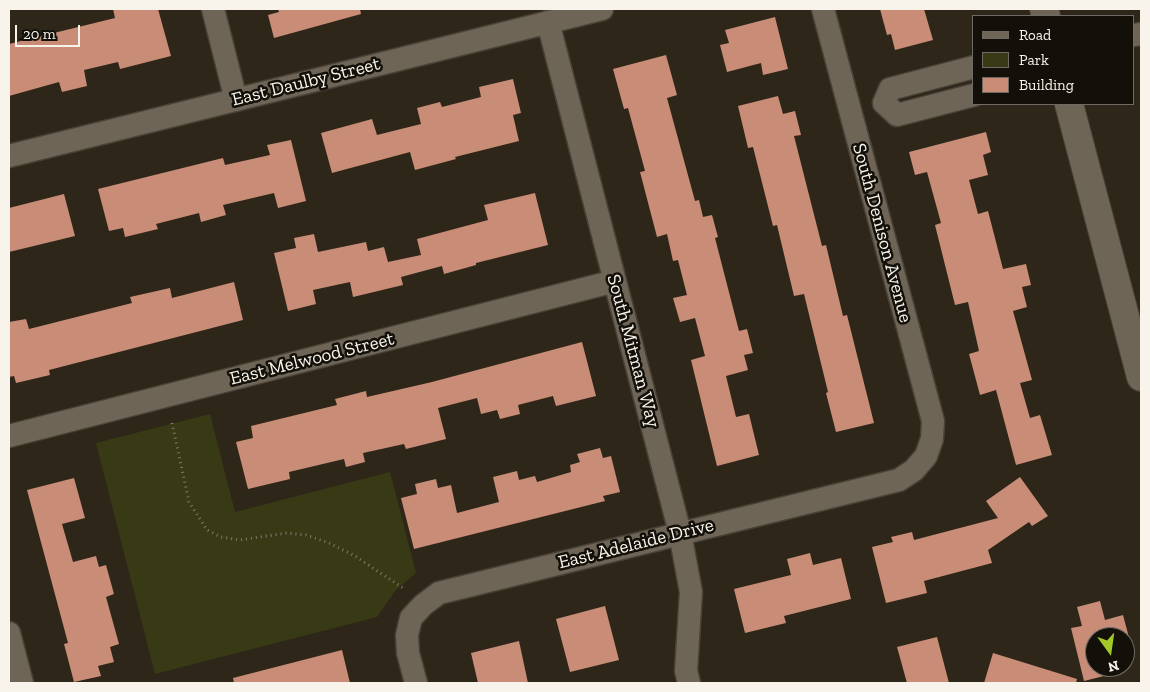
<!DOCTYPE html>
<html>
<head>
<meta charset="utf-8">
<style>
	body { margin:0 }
	#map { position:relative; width:1150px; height:692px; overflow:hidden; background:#2e2619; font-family:"Zilla Slab",serif }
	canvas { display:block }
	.frame { position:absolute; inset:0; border:10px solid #f9f4eb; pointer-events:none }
	.legend { position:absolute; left:972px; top:15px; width:162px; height:90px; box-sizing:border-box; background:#13100a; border:1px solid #6f6b64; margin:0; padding:6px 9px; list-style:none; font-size:15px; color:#f9f4eb }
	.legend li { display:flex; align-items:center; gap:10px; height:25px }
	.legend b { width:25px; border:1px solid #6f6b64 }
	.north { position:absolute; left:1085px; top:627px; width:50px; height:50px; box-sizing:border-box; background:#13100a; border:1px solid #6f6b64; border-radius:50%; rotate:166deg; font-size:14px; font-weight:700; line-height:20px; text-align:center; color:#f9f4eb }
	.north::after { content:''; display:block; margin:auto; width:18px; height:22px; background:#a3c926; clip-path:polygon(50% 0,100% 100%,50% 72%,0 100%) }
	.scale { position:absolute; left:15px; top:25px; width:65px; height:22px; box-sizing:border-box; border:2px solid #f9f4eb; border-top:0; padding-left:6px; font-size:15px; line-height:18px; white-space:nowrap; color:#f9f4eb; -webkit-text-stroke:4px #13100a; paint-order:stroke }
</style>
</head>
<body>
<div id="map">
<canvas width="1150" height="692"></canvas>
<div class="frame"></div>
<ul class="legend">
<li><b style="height:6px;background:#6e6556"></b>Road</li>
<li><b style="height:14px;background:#383a15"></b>Park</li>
<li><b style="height:14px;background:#c98d77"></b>Building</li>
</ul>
<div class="north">N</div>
<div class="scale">20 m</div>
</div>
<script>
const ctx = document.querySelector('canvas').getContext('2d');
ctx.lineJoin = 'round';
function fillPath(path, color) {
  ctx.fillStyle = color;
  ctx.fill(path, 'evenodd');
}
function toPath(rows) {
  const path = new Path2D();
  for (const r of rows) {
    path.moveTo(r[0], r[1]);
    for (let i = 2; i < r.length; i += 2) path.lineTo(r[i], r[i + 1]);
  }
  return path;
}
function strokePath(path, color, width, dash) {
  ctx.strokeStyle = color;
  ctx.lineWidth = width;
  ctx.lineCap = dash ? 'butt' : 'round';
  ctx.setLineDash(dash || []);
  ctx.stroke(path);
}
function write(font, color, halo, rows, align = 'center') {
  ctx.font = font + ' "Zilla Slab",serif';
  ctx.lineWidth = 5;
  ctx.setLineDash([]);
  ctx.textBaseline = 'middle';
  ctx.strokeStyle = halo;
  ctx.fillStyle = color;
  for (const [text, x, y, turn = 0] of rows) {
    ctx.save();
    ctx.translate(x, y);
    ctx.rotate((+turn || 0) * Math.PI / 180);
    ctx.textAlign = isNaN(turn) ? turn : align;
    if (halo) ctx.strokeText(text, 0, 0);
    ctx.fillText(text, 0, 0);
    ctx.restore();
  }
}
fillPath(toPath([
	[210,414,235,512,390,472,416,573,395,591,377,617,155,674,96,443]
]), '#383a15');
fillPath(toPath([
	[113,9,158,9,171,56,120,69,118,62,84,70,87,86,62,92,59,82,9,96,9,44,115,18],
	[278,9,360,9,361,14,274,38,268,15,279,12],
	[880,9,924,9,933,40,895,50,891,34,887,35],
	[775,17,788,69,763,75,761,63,727,72,720,45,729,43,725,30],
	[666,55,677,95,667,98,695,201,699,200,703,217,712,215,718,237,715,238,739,331,747,329,753,353,744,355,748,370,726,376,736,417,749,414,759,455,717,466,691,360,705,356,695,318,680,322,673,298,687,295,678,260,673,261,667,234,657,237,640,172,645,171,628,108,624,109,613,69],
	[513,79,521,113,513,115,519,141,455,157,456,159,415,170,410,152,332,173,321,133,372,119,377,135,421,124,417,108,440,102,442,107,481,97,479,87],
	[778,96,783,114,795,111,801,135,794,136,822,246,826,245,843,316,847,315,874,423,836,432,826,393,828,392,804,294,794,296,777,225,773,226,753,147,748,148,738,106],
	[986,132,991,152,983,155,988,175,969,180,978,214,988,211,1003,269,1026,264,1031,285,1022,287,1027,307,1013,311,1032,380,1020,383,1030,418,1040,415,1052,455,1016,465,996,390,980,395,969,354,979,351,968,302,955,305,935,225,941,223,927,172,915,175,909,152],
	[291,140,306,201,278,208,274,193,223,205,226,215,201,222,199,213,156,224,158,229,125,237,123,228,109,231,98,189,223,158,225,165,270,155,267,145],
	[535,193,548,245,476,263,476,265,444,274,442,266,401,277,403,285,353,297,350,282,313,290,316,304,288,311,274,253,296,248,294,238,314,234,318,252,366,242,368,251,384,247,388,262,421,255,417,239,488,220,484,205],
	[64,194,75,236,9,252,9,208],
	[234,282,243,320,49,370,50,375,16,383,14,376,9,377,9,322,26,319,29,329,132,303,130,297,170,288,172,298],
	[582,342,596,396,556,406,553,396,518,405,520,414,500,419,497,410,481,414,477,398,438,408,446,439,406,449,404,444,363,453,365,462,346,467,344,459,289,472,290,479,248,489,236,442,253,438,251,426,337,405,335,399,366,391,367,397,432,382],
	[600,448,603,458,611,456,620,492,603,496,605,501,414,549,401,498,417,494,415,484,436,479,438,488,451,485,457,513,499,502,493,477,517,471,519,480,535,476,537,482,571,472,570,465,580,462,577,454],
	[1020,477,1048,516,1032,526,1029,522,988,550,992,563,924,581,927,593,886,603,872,547,893,542,891,537,912,532,914,540,998,518,986,501],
	[74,478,85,518,62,524,73,562,96,556,99,567,106,565,114,594,106,597,119,644,110,647,114,662,98,666,101,676,74,682,64,644,68,643,27,490],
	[810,553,813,565,841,558,851,599,784,616,786,623,745,633,734,589,791,575,787,559],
	[1100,601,1105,620,1123,615,1131,645,1125,647,1125,637,1095,637,1095,667,1110,667,1112,674,1084,681,1071,628,1082,626,1077,607],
	[605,606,619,660,570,672,556,619],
	[937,637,949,683,907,683,897,647],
	[519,641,528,683,478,683,471,653],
	[342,650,350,683,234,683,233,678],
	[993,653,1077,679,1076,683,984,683]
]), '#c98d77');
const street = toPath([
	[213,9,236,100],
	[548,22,680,533,691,592,686,671,689,683],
	[1134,35,1141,34],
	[884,103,890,89,974,67],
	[884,103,897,115,974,95],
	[9,156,602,9],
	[9,436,615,281],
	[9,633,22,683],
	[416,683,408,653,407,635,411,618,423,605,439,593,899,480,914,470,926,456,932,439,933,421,823,9]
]);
const secondary = toPath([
	[1044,9,1046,16],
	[1069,104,1141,377]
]);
strokePath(street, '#484137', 25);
strokePath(secondary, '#484137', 30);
strokePath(toPath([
	[172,423,189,502,207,530,221,537,240,540,287,533,306,535,329,543,355,556,403,588]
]), '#80796e', 3, [1, 4]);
strokePath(street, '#6e6556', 22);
strokePath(secondary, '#6e6556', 28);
write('19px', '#f9f4eb', '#13100a', [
	["East Daulby Street",306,82,-14],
	["South Denison Avenue",882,233,75],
	["South Mitman Way",633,351,75],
	["East Melwood Street",312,359,-14],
	["East Adelaide Drive",636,544,-14]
]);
</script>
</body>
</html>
